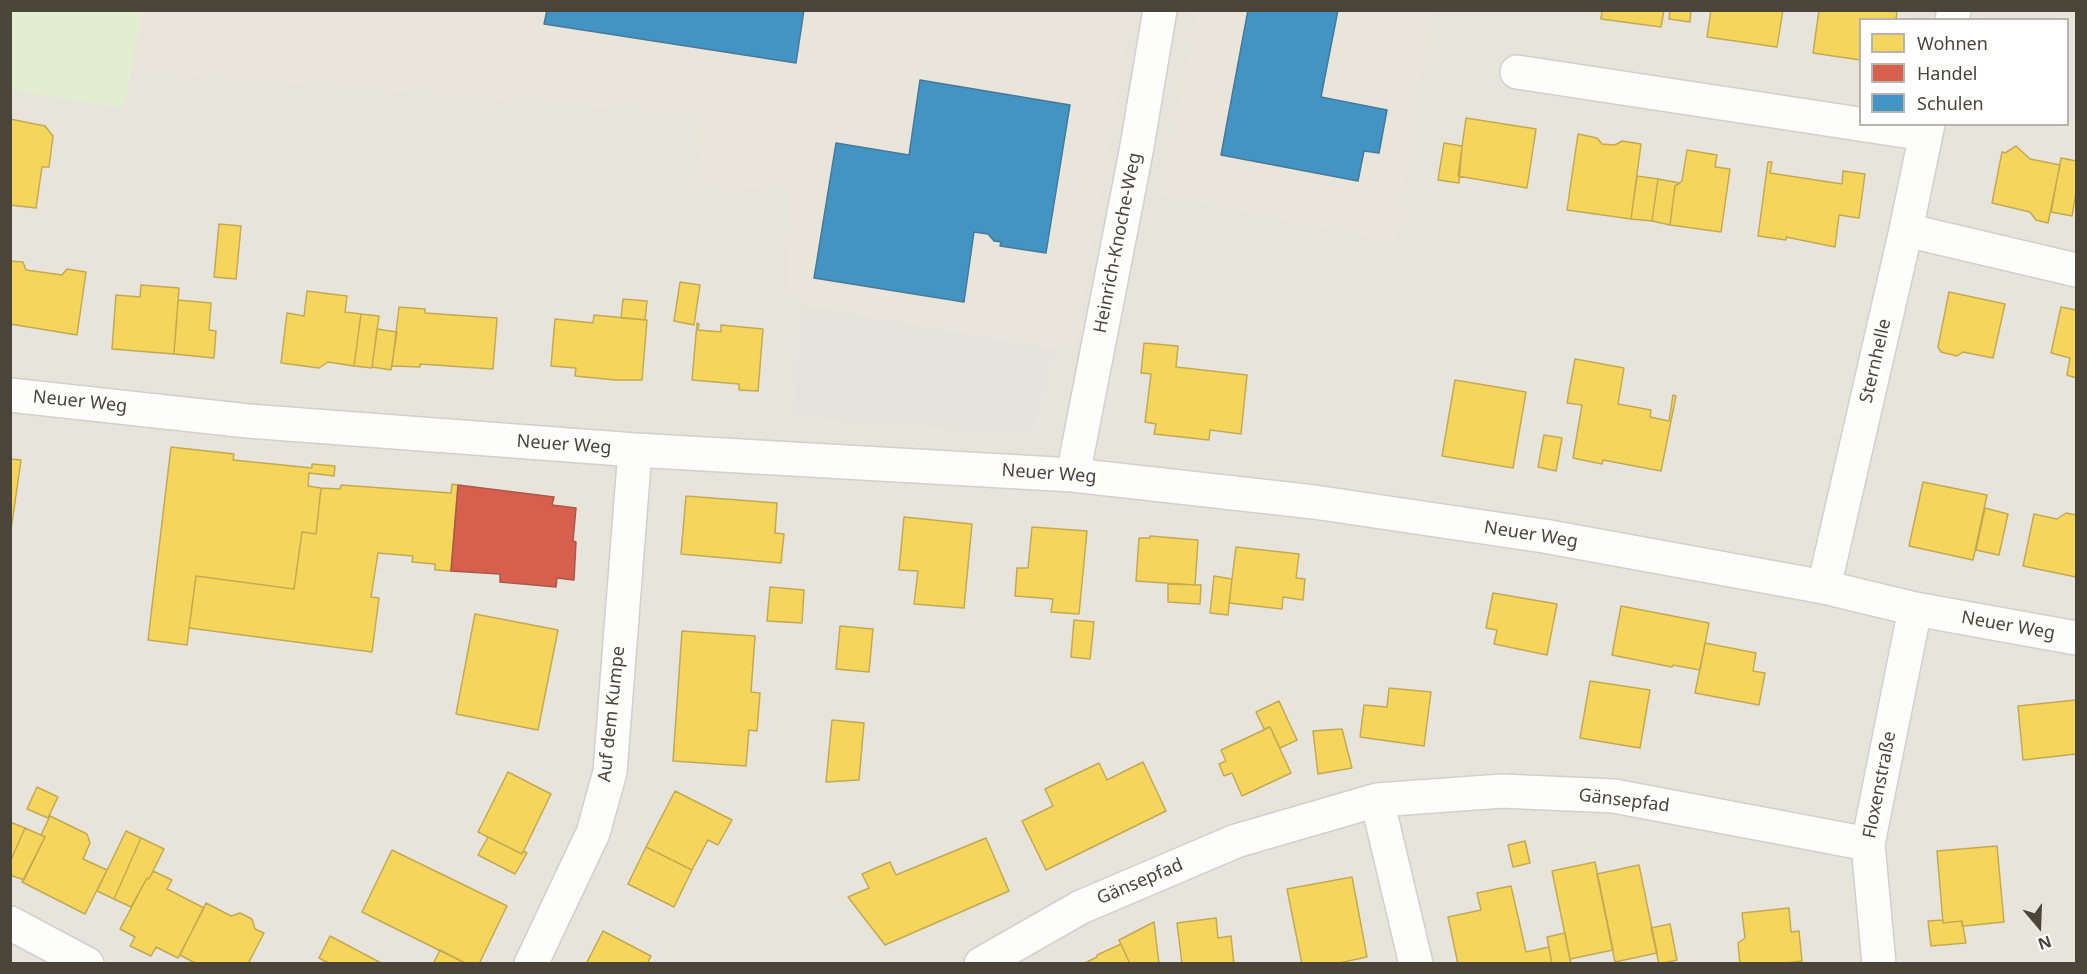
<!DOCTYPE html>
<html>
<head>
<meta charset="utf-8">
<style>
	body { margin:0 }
	#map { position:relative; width:2087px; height:974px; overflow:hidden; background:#f4f2ee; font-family:"Noto Sans",sans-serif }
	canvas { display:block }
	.frame { position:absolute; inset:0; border:12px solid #4b4439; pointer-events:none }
	.legend { position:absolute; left:1859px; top:18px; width:210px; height:108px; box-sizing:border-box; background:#fff; border:2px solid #b7b4b0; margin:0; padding:8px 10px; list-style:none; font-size:18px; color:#4b4439 }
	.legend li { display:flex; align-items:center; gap:12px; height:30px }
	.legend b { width:30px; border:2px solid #b7b4b0 }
	.north { position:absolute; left:2009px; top:896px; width:60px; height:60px; -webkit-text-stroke:4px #fff; paint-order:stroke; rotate:161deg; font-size:16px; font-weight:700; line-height:24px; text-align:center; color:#4b4439 }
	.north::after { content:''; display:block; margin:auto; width:21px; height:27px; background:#4b4439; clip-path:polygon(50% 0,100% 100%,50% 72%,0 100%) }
</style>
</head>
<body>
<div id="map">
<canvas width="2087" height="974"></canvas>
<div class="frame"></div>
<ul class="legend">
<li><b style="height:16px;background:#f6d55c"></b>Wohnen</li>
<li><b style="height:16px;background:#d6604d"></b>Handel</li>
<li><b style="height:16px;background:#4393c3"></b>Schulen</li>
</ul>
<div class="north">N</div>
</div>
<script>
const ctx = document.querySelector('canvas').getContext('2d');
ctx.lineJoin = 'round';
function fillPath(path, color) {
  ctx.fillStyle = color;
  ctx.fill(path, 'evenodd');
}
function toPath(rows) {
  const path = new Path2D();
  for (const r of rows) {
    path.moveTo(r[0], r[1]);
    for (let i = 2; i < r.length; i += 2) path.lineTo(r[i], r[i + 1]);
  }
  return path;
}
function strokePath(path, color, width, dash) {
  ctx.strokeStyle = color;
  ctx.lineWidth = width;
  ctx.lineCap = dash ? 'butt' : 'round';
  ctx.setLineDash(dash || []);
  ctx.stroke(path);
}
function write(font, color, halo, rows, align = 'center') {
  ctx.font = font + ' "Noto Sans",sans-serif';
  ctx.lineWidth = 6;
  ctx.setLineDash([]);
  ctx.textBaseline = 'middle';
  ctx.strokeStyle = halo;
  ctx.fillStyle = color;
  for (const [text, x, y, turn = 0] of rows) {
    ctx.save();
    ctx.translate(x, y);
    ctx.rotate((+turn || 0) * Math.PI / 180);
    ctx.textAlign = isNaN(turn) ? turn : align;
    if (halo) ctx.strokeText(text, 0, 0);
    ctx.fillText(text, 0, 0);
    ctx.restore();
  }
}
fillPath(toPath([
	[11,11,2076,11,2076,963,11,963],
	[1860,20,2068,20,2068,124,1860,124]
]), '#e7e4dc');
fillPath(toPath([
	[142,11,1133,11,1076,350,785,299,788,188,695,183,703,114,131,69],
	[1195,11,1432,11,1397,240,1160,194]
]), '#eae5da');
fillPath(toPath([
	[10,11,142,11,124,108,11,90]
]), '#e1eecf');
fillPath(toPath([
	[802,308,1053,352,1031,433,792,415]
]), '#e6e3df');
const homes = toPath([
	[1602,10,1664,10,1661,27,1601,19,1602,10],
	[1670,10,1691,10,1690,22,1669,19,1670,10],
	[1711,10,1783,10,1777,47,1707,37,1711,10],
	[1819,10,1897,10,1896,20,1860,20,1860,60,1813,53,1819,10],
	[1466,118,1536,129,1527,188,1458,176,1466,118],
	[10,119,45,126,53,136,49,167,42,167,36,208,10,205,10,119],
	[1578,134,1597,138,1602,144,1615,145,1622,141,1641,144,1631,219,1567,210,1578,134],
	[1444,143,1462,146,1459,183,1438,180,1444,143],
	[2016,146,2030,159,2060,165,2048,223,2036,220,2030,212,1992,203,2002,152,2005,153,2016,146],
	[1687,150,1717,155,1715,167,1730,169,1721,232,1670,225,1675,186,1682,181,1687,150],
	[2061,158,2076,161,2076,193,2072,216,2051,212,2061,158],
	[1768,162,1772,162,1770,173,1842,184,1843,171,1865,174,1859,218,1839,215,1835,247,1786,237,1786,240,1758,236,1768,162],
	[1637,176,1658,179,1652,221,1631,219,1637,176],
	[1658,179,1680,183,1675,186,1670,225,1652,221,1658,179],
	[219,224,241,226,236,279,214,277,219,224],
	[10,261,23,262,26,270,62,275,67,269,86,272,77,335,10,324,10,261],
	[680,282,700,285,694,325,674,321,680,282],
	[141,285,179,288,174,354,112,349,116,295,140,297,141,285],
	[307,291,347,296,345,312,361,314,354,366,328,362,319,368,281,363,287,313,304,316,307,291],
	[1949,292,2005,304,1993,358,1963,352,1957,356,1941,352,1938,347,1949,292],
	[623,299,647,301,645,320,621,318,623,299],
	[178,300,211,303,209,330,216,331,214,358,174,354,178,300],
	[399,307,425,309,425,313,497,318,493,369,420,364,420,367,392,366,399,307],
	[2061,307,2076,310,2076,378,2067,375,2070,358,2051,353,2061,307],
	[361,314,379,316,372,368,354,366,361,314],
	[594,315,647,320,642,380,615,380,575,376,576,368,551,366,555,319,593,323,594,315],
	[697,323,699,324,698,330,721,332,721,325,763,329,758,391,739,390,739,384,692,380,697,323],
	[377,329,397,332,391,370,372,367,377,329],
	[1144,343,1178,346,1176,367,1247,375,1241,434,1210,430,1209,440,1154,434,1156,424,1145,422,1151,374,1141,373,1144,343],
	[1575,359,1624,368,1618,404,1651,410,1650,417,1669,421,1673,395,1676,396,1661,471,1603,460,1602,464,1573,458,1582,405,1567,403,1575,359],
	[1455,380,1526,392,1513,468,1442,456,1455,380],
	[1544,435,1562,438,1556,471,1538,467,1544,435],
	[171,447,234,454,233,460,312,468,312,464,335,466,334,476,309,473,308,486,321,488,316,534,302,532,294,589,196,576,187,645,148,640,171,447],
	[10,459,21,460,10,537,10,459],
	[1923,482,1987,495,1973,560,1909,546,1923,482],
	[452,484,458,485,451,571,435,570,435,564,412,562,413,556,378,553,371,597,379,598,372,652,189,628,196,576,294,589,302,532,316,534,321,488,340,489,341,485,451,493,452,484],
	[686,496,777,503,775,533,784,534,781,563,681,554,686,496],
	[1985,508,2008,514,1999,555,1976,550,1985,508],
	[2066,513,2076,515,2076,577,2023,566,2034,514,2057,519,2066,513],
	[904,517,972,524,964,608,914,604,918,571,899,570,904,517],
	[1032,527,1087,531,1079,614,1051,612,1053,599,1015,596,1017,568,1028,568,1032,527],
	[1150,536,1198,540,1195,585,1136,581,1139,538,1150,538,1150,536],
	[1236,547,1299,554,1296,578,1305,579,1303,600,1283,597,1282,609,1229,603,1236,547],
	[1214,576,1232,579,1228,615,1210,613,1214,576],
	[1168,584,1201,585,1200,604,1168,602,1168,584],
	[770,587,804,590,802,623,767,621,770,587],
	[1493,593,1557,604,1547,655,1494,644,1497,630,1486,628,1493,593],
	[1621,606,1709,623,1700,670,1673,665,1672,667,1612,655,1621,606],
	[475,614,558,630,538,730,456,714,475,614],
	[1074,620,1094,622,1090,659,1071,657,1074,620],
	[840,626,873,629,869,672,836,669,840,626],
	[682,631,755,636,751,692,760,693,757,731,749,730,746,766,673,761,682,631],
	[1705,643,1756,653,1753,671,1765,673,1759,705,1695,693,1705,643],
	[1590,681,1650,690,1640,748,1580,738,1590,681],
	[1389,688,1431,692,1424,746,1360,737,1364,705,1387,707,1389,688],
	[2076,700,2076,754,2023,760,2018,706,2076,700],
	[1279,701,1297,740,1280,748,1270,727,1264,729,1256,712,1279,701],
	[832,720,864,723,859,780,826,782,832,720],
	[1270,727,1291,773,1242,796,1232,773,1224,776,1219,764,1226,761,1221,750,1270,727],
	[1342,729,1352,768,1318,774,1313,731,1342,729],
	[1143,762,1166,811,1046,870,1022,821,1053,806,1045,789,1099,763,1107,780,1143,762],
	[508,772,551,794,522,854,478,832,508,772],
	[37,787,58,797,48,818,27,809,37,787],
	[675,791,732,820,718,845,708,840,692,870,646,847,675,791],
	[50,816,87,834,90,843,83,859,107,870,85,914,22,882,45,837,41,835,50,816],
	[10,822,25,828,10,862,10,822],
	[25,828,45,837,24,880,10,875,10,862,25,828],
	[126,831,141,838,114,899,97,891,126,831],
	[488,837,522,854,523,851,527,853,515,874,478,855,488,837],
	[141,838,164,849,149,879,147,878,131,907,114,899,141,838],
	[986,838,1009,891,885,945,848,897,869,888,862,874,890,862,896,875,986,838],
	[1525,841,1530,863,1513,867,1508,845,1525,841],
	[1997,846,2004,922,1964,926,1962,926,1962,921,1943,923,1937,851,1997,846],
	[646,847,692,870,674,907,628,884,646,847],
	[392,850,507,906,479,964,467,964,362,912,392,850],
	[1595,862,1613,950,1570,959,1552,871,1595,862],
	[1639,865,1657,953,1615,962,1597,874,1639,865],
	[153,871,172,880,167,889,204,908,178,958,156,947,151,956,130,946,135,937,120,929,147,878,149,879,153,871],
	[1352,877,1367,957,1334,964,1302,964,1287,889,1352,877],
	[1511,886,1526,952,1549,947,1552,964,1458,964,1448,917,1481,910,1477,893,1511,886],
	[206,903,231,916,240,913,252,919,255,929,264,933,248,964,197,964,180,955,206,903],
	[1789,908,1791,932,1799,931,1802,961,1777,964,1740,964,1738,943,1745,938,1742,913,1789,908],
	[1216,918,1218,938,1231,936,1234,964,1182,964,1177,923,1216,918],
	[1943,920,1943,923,1962,921,1966,943,1931,946,1928,921,1943,920],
	[1154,922,1159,964,1130,964,1119,940,1154,922],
	[1670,924,1677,960,1659,964,1651,928,1670,924],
	[603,931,651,956,647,964,586,964,603,931],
	[1565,933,1571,964,1552,964,1547,937,1565,933],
	[330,936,383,964,330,964,319,958,330,936],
	[1121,944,1130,964,1083,964,1097,957,1097,955,1121,944],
	[440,950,467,964,433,964,440,950]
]);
fillPath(homes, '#f6d55c');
strokePath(homes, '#c3aa52', 1.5);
const shops = toPath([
	[458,485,554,497,552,505,576,508,573,541,576,542,574,580,557,578,556,587,500,582,500,574,451,571,458,485]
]);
fillPath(shops, '#d6604d');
strokePath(shops, '#ac5847', 1.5);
const schools = toPath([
	[547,10,804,10,796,63,544,24,547,10],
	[1248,10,1338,10,1321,97,1387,110,1379,153,1364,151,1358,181,1221,155,1248,10],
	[920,80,1070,105,1046,253,1000,246,1001,242,994,241,988,234,974,232,964,302,814,278,836,143,909,155,920,80]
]);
fillPath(schools, '#4393c3');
strokePath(schools, '#457b9a', 1.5);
const minor = toPath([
	[1952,20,1954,10],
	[1517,72,1925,134],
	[1906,230,2076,270],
	[10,395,248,421,635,450,1073,475,1314,502,1544,536,1824,587,1915,609,2076,638],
	[1073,475,1136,152,1160,10],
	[1824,587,1906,230,1928,124],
	[1377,800,1416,964],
	[531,964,593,833,610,772,635,450],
	[981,964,1081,907,1236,841,1377,800,1502,791,1614,796,1868,844],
	[1879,964,1868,844,1915,609]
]);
const tertiary = toPath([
	[10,923,87,964]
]);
strokePath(minor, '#d2d0cb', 36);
strokePath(tertiary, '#d2d0cb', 36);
strokePath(minor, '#fdfdfc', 33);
strokePath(tertiary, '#fdfdfc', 33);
write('18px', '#4b4439', '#fff', [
	["Heinrich-Knoche-Weg",1118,243,-79],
	["Sternhelle",1876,361,-77],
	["Neuer Weg",80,402,6],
	["Neuer Weg",564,445,4],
	["Neuer Weg",1049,474,4],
	["Neuer Weg",1531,535,9],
	["Neuer Weg",2008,626,10],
	["Auf dem Kumpe",612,714,-84],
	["Floxenstraße",1880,785,-79],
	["Gänsepfad",1624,801,7],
	["Gänsepfad",1140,882,-23]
]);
</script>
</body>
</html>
